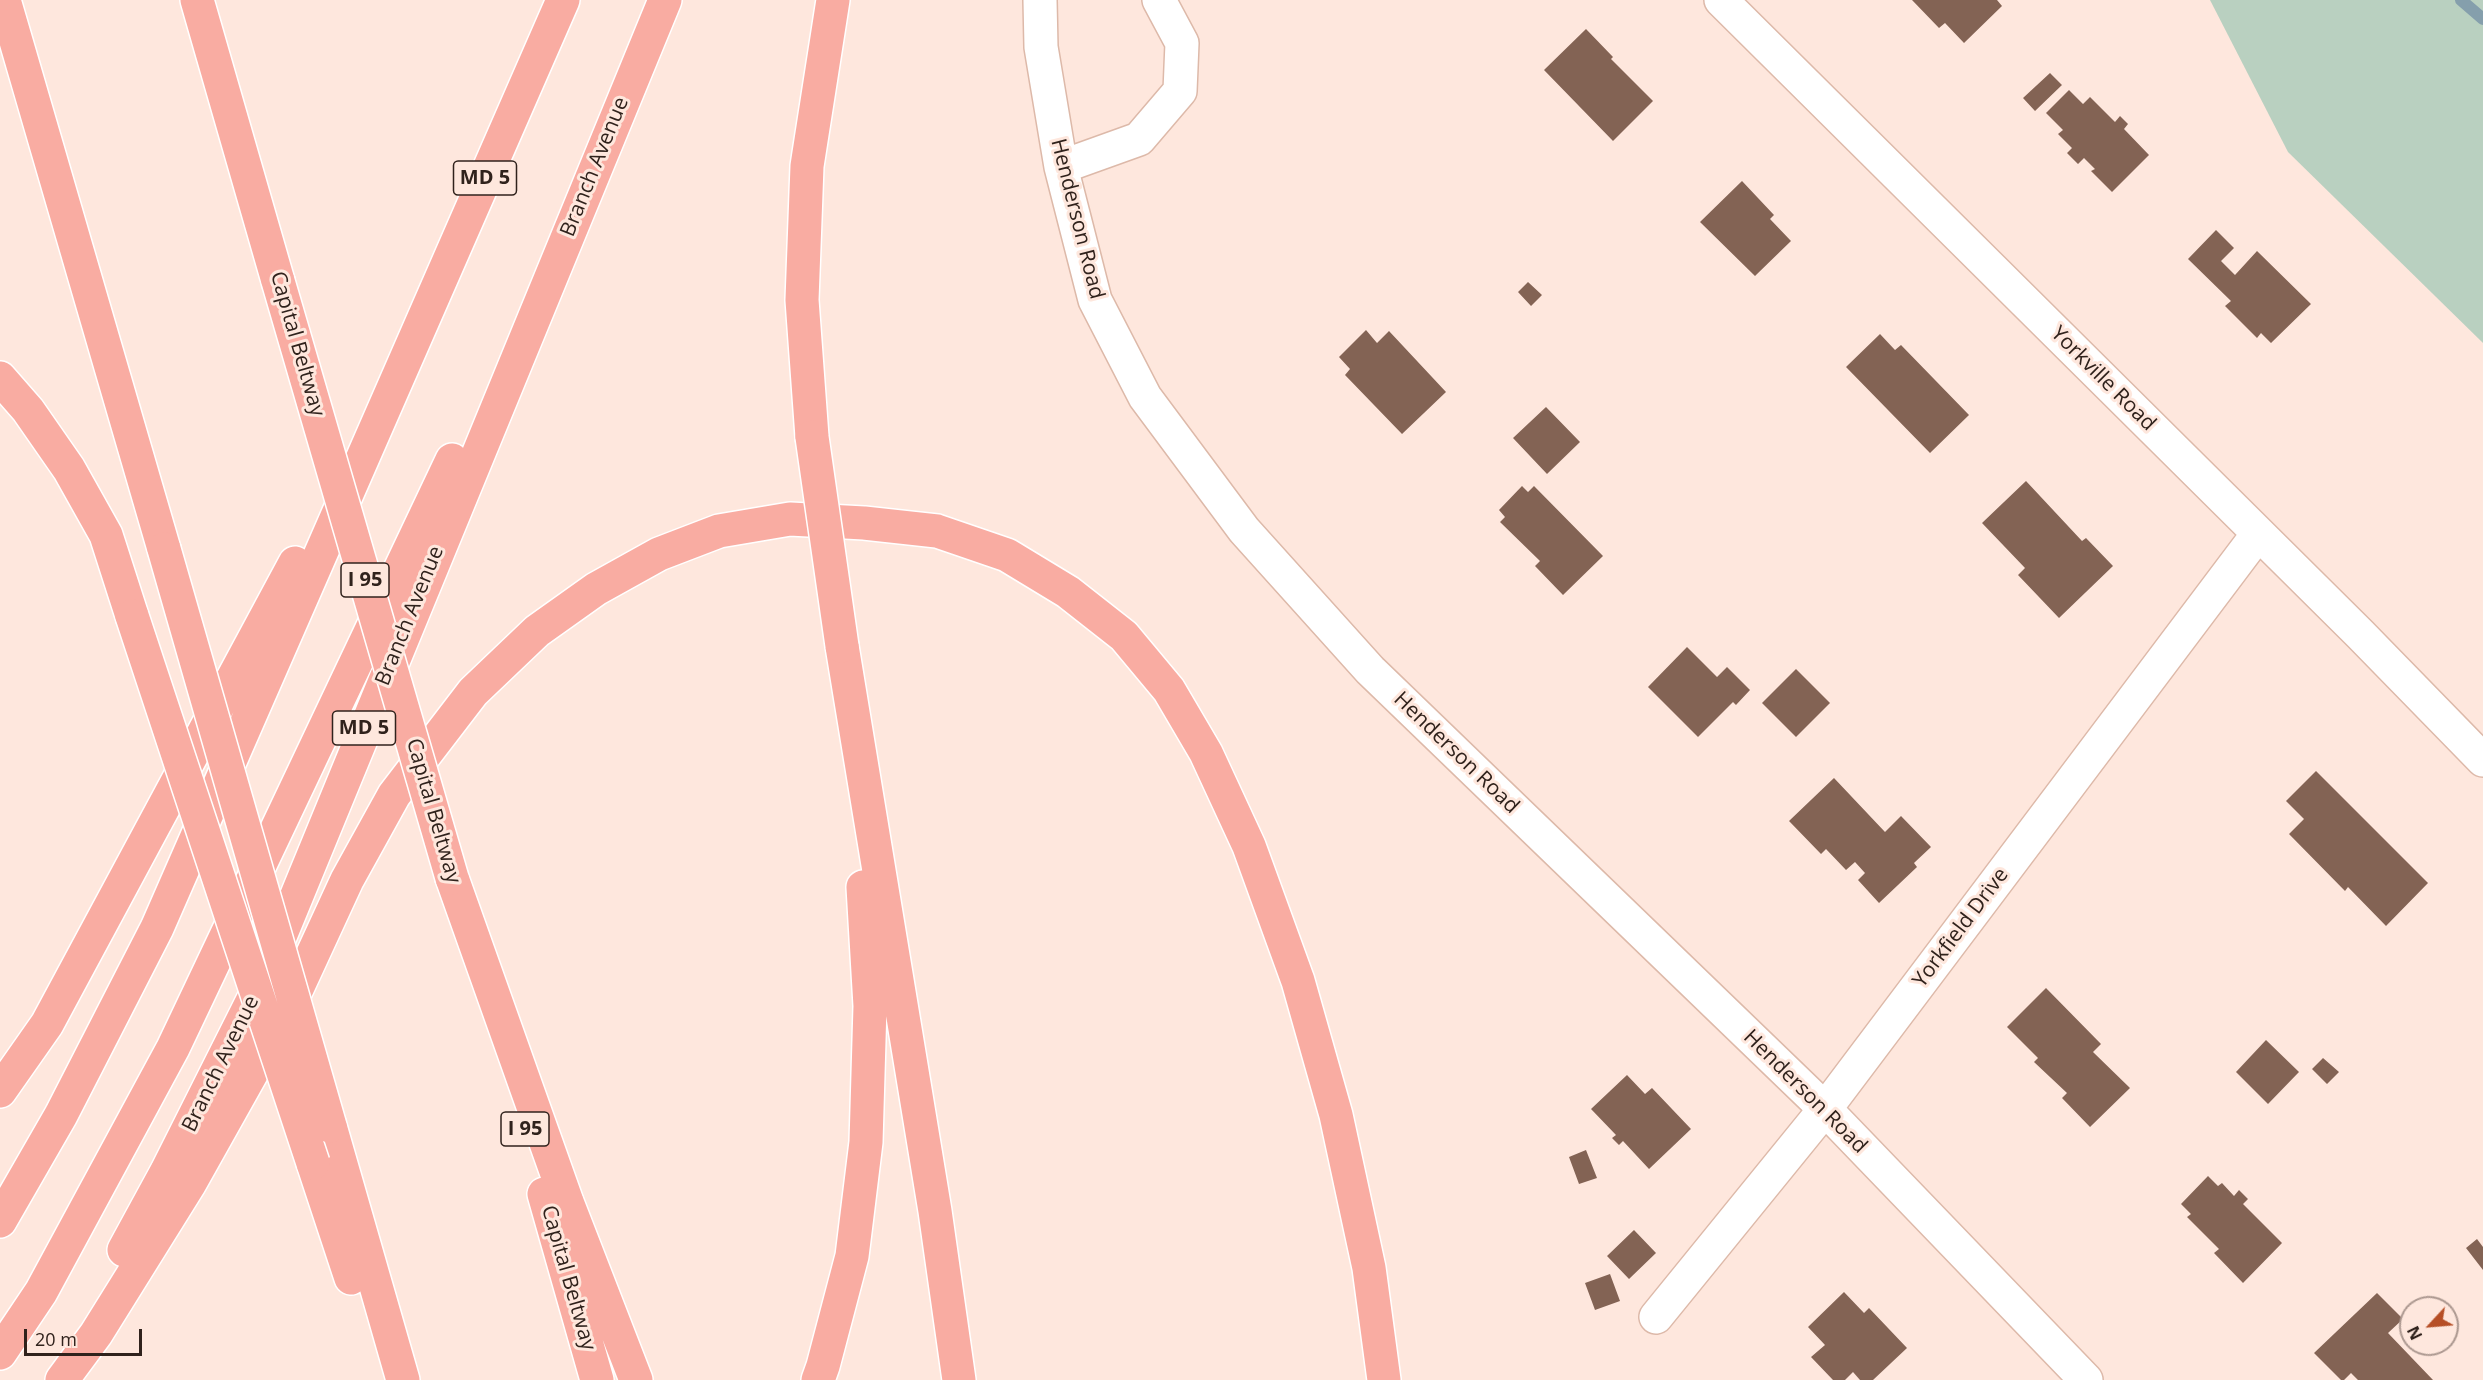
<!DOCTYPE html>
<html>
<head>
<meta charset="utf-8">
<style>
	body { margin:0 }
	#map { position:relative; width:2483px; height:1380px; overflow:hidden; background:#fee7dd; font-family:"Open Sans",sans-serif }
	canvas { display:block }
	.north { position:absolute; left:2399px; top:1296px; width:60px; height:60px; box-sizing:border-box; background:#fee7dd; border:2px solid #ac9890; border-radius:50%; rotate:244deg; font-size:16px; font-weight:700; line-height:24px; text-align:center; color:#30221c }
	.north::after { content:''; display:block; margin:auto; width:21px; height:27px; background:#b64f26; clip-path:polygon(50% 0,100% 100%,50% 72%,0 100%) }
	.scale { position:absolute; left:24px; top:1329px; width:118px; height:27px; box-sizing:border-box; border:3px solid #30221c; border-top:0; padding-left:8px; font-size:18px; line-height:21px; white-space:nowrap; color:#30221c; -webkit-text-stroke:4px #fee7dd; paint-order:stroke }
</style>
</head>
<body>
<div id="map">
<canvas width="2483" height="1380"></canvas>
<div class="north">N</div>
<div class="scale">20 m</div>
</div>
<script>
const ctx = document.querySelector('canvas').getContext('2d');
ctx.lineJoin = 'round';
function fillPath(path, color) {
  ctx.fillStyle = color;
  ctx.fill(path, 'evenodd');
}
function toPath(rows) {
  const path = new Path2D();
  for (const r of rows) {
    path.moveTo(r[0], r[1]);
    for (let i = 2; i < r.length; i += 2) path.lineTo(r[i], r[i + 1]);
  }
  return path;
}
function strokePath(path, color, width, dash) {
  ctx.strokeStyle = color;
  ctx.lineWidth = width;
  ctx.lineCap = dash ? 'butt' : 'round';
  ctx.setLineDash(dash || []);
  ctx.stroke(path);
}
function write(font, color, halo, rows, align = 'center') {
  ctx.font = font + ' "Open Sans",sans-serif';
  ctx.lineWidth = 6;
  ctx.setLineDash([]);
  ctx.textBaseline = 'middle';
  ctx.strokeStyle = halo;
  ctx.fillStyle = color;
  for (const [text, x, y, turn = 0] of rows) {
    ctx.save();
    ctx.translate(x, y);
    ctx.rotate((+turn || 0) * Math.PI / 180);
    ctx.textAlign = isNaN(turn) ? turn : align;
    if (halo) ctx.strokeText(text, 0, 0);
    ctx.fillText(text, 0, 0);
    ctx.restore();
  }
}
fillPath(toPath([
	[2210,0,2483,0,2483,343,2288,152]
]), '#b9d0c0');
strokePath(toPath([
	[2461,0,2483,19]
]), '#859fac', 12);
fillPath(toPath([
	[1912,0,1997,0,2002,6,1964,43,1945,23,1939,28],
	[1586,29,1613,57,1611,59,1653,101,1613,141,1544,70],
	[2050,73,2062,85,2035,111,2023,98],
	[2069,90,2083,104,2090,97,2115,122,2120,116,2128,124,2124,129,2149,155,2112,192,2091,171,2095,169,2084,158,2078,164,2067,153,2072,148,2058,134,2063,130,2046,113],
	[1742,181,1774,215,1770,219,1791,241,1755,276,1700,222],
	[2216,230,2234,248,2221,261,2235,275,2257,251,2311,304,2271,343,2261,333,2257,338,2225,306,2231,301,2188,259],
	[1528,282,1542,295,1531,306,1518,292],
	[1366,330,1377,343,1389,331,1446,392,1402,434,1345,375,1350,369,1339,357],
	[1880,334,1895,350,1901,345,1969,415,1930,453,1846,367],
	[1546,407,1580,442,1547,474,1513,438],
	[2026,481,2082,541,2086,538,2113,566,2059,618,2018,575,2025,568,1982,523],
	[1522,486,1528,492,1534,486,1603,556,1563,595,1535,566,1540,561,1500,522,1505,517,1499,510],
	[1687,647,1717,677,1727,667,1750,690,1736,705,1733,702,1698,737,1648,687],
	[1796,669,1830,703,1796,737,1762,703],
	[2316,771,2428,883,2386,926,2348,887,2345,891,2289,834,2304,819,2286,801],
	[1834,778,1885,832,1901,816,1931,847,1914,863,1917,867,1879,903,1858,880,1865,873,1855,862,1846,870,1826,849,1821,854,1789,821],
	[2046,988,2101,1044,2093,1052,2130,1088,2090,1127,2062,1098,2067,1093,2034,1062,2038,1058,2007,1027],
	[2266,1040,2299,1072,2268,1104,2236,1072],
	[2323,1058,2339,1072,2327,1084,2312,1069],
	[1627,1075,1645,1094,1652,1088,1691,1129,1649,1169,1623,1141,1619,1145,1612,1138,1616,1135,1591,1109],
	[1586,1150,1597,1178,1579,1184,1569,1157],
	[2208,1176,2218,1186,2222,1183,2234,1196,2239,1190,2248,1199,2243,1204,2282,1243,2243,1283,2214,1253,2219,1249,2187,1217,2191,1214,2181,1204],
	[1634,1230,1656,1253,1629,1279,1607,1256],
	[2477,1239,2483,1247,2483,1270,2466,1248],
	[1610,1274,1620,1301,1595,1310,1585,1283],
	[1844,1292,1864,1313,1869,1308,1907,1348,1873,1380,1860,1380,1853,1372,1845,1380,1833,1380,1811,1357,1825,1345,1808,1327],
	[2377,1293,2403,1319,2388,1333,2433,1380,2358,1380,2351,1373,2344,1380,2341,1380,2314,1353]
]), '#836354');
const minor = toPath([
	[1040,0,1041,47,1061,167,1095,300,1145,397,1244,530,1370,670,1825,1109,2086,1380],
	[1721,0,2360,634,2483,760],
	[1061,167,1139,139,1180,91,1182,43,1159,0],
	[1656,1317,1825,1109,2258,534]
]);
const highway = toPath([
	[4,0,164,549],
	[197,0,278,281],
	[0,378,28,410,69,469,106,535,132,616],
	[812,437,802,300,807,166,833,0],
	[842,646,935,1211,959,1380],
	[452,878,567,1202,636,1380],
	[0,1091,47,1024,295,563],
	[330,1126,403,1380],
	[313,1163,351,1278],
	[544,1194,597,1380],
	[0,1221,61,1115,157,928,563,0],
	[124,1250,167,1171,258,990,665,0],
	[0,1353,41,1292,173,1048,452,460],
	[62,1380,96,1334,190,1183,288,1008,347,880,394,795,473,692,537,631,596,589,659,554,719,531,790,519,864,523,937,531,1007,555,1068,592,1124,636,1169,690,1206,753,1249,846,1298,981,1336,1115,1369,1268,1384,1380],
	[818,1380,823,1366,852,1256,866,1142,870,1006,863,887]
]);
strokePath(minor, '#ddb9a9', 36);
strokePath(highway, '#fff', 36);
strokePath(minor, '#fff', 33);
strokePath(highway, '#f9aca2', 33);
const highwayBridge = toPath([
	[278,281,452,878],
	[812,437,842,646],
	[164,549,330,1126],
	[132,616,313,1163]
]);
strokePath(highwayBridge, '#fff', 36, []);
strokePath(highwayBridge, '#f9aca2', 33);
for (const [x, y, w] of [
	[485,178,63],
	[365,580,48],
	[364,728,63],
	[525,1129,48]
]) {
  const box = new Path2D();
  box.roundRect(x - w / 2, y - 17, w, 34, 4.5);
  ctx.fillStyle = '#fee7dd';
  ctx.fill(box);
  strokePath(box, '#30221c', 1.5);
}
write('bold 20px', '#30221c', null, [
	["MD 5",485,178],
	["I 95",365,580],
	["MD 5",364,728],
	["I 95",525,1129]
]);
write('21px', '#30221c', '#fee7dd', [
	["Branch Avenue",595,167,-68],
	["Henderson Road",1077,219,76],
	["Capital Beltway",297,344,74],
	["Yorkville Road",2103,379,45],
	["Branch Avenue",410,616,-68],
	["Henderson Road",1456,753,44],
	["Capital Beltway",433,811,74],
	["Yorkfield Drive",1961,928,-53],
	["Branch Avenue",221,1064,-64],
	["Henderson Road",1805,1092,45],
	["Capital Beltway",568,1278,74]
]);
</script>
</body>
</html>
